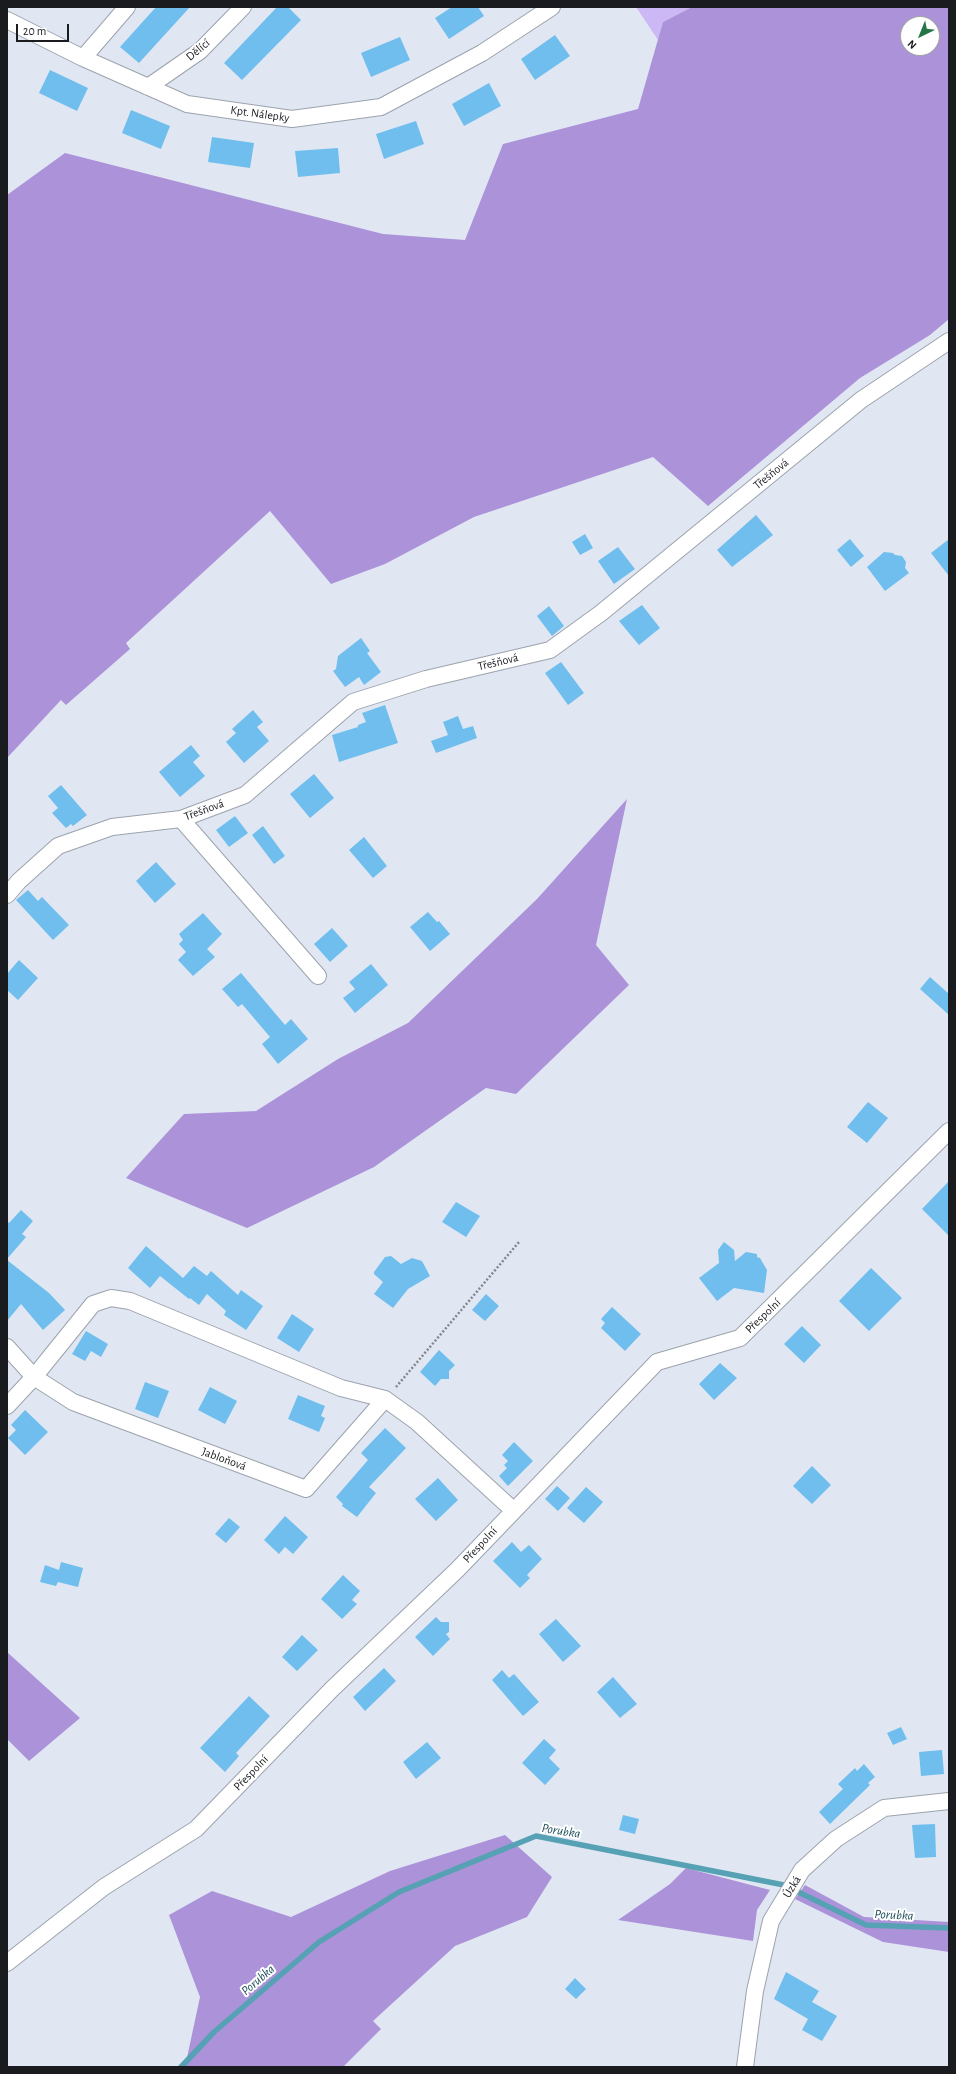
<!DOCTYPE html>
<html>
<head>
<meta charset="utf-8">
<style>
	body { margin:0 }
	#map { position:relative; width:956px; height:2074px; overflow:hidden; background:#e0e7f2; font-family:"Alegreya Sans",sans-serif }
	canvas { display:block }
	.frame { position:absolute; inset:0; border:8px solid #191b1f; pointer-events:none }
	.north { position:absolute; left:900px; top:16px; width:40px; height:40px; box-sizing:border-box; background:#fff; border:1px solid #a3a4a5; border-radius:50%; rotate:223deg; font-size:11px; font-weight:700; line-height:16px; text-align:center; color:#191b1f }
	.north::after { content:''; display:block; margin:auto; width:14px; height:18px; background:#257545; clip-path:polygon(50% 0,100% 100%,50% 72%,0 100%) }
	.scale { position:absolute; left:16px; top:24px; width:53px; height:18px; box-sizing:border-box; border:2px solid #191b1f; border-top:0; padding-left:5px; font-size:12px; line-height:14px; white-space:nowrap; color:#191b1f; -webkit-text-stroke:3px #fff; paint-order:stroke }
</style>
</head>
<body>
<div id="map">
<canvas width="956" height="2074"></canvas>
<div class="frame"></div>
<div class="north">N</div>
<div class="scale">20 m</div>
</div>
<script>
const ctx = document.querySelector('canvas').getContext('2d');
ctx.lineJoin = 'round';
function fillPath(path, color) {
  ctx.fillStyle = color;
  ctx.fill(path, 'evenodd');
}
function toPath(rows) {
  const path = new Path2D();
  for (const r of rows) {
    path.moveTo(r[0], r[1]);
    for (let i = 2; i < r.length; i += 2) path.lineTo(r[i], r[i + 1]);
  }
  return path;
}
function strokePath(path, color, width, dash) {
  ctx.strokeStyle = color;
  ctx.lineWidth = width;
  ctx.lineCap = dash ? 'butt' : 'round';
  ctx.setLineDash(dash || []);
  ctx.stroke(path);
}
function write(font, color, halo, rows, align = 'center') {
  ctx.font = font + ' "Alegreya Sans",sans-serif';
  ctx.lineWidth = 4;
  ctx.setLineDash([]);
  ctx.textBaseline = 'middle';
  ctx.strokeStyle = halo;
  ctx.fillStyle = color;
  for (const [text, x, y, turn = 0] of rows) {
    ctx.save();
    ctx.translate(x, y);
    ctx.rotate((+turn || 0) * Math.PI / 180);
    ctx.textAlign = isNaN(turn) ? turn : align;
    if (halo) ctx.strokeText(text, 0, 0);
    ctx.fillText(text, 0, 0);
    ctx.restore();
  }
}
fillPath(toPath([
	[636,7,692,7,663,22,658,40]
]), '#ccb8f5');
fillPath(toPath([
	[692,7,949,7,949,319,930,335,860,378,708,506,653,457,474,517,385,564,331,584,270,511,126,643,130,649,66,705,61,700,7,758,7,195,65,153,383,234,465,240,503,144,638,109,663,22],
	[908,24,932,24,932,48,908,48],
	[627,799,596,945,629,985,516,1094,486,1088,374,1167,247,1228,126,1178,184,1114,256,1111,338,1059,408,1023,537,899],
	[7,1652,80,1718,29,1761,7,1739],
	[505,1835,552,1877,527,1917,455,1946,373,2021,381,2029,343,2067,185,2067,200,1997,169,1915,212,1891,291,1917,390,1871],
	[686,1868,770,1890,757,1910,753,1941,618,1920,670,1884],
	[805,1885,864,1917,949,1922,949,1952,883,1942,795,1899]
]), '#ab92d9');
strokePath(toPath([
	[181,2067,214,2032,319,1942,399,1892,536,1836,784,1885,866,1925,949,1928]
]), '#56a1b4', 5.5);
fillPath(toPath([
	[156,7,190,7,139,63,120,47],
	[277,7,288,7,301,20,242,80,224,63],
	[452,7,478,7,484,16,449,39,435,18],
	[555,35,570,56,535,80,521,59],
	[400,37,410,60,371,77,361,53],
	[50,70,88,88,77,111,39,93],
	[489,83,501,106,464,126,452,104],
	[131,110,170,126,161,149,122,133],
	[416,121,424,144,384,159,376,134],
	[212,137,254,143,250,168,208,162],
	[338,148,340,173,298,177,295,151],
	[756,515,773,535,732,567,717,550],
	[585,534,593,548,580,555,572,542],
	[850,539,864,556,851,567,837,550],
	[949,539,949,576,931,553],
	[618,547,635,569,614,584,598,561],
	[884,552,893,553,895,555,902,556,906,562,905,568,909,573,885,591,867,567],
	[642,605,660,628,639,645,619,621],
	[549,606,564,626,552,636,537,616],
	[361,638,370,651,367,653,381,672,364,685,359,677,345,687,333,671,336,669,338,656],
	[561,662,584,693,568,705,545,673],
	[385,705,398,743,339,762,332,735,358,727,358,725,366,722,362,713],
	[253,710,263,722,257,727,269,741,244,763,226,742,236,733,232,729],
	[458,716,463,729,473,726,477,738,436,753,431,741,448,735,443,722],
	[191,745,200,756,193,762,205,776,180,797,159,772],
	[314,774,334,798,310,818,290,794],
	[61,785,87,815,73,826,71,824,66,828,52,813,58,808,48,796],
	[235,816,248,833,229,847,216,830],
	[263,826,285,856,274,864,252,835],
	[364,837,387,866,373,878,349,850],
	[156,862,176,884,155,903,136,881],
	[28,890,38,901,42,897,69,925,53,940,16,900],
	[428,912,437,922,439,921,450,934,430,951,410,927],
	[203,913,222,934,207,949,215,957,193,976,178,960,186,952,179,944,183,940,179,934],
	[332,928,348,946,330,962,314,944],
	[19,960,38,978,18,1000,7,990,7,974],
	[371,964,388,985,355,1013,343,998,355,989,349,982],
	[241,973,285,1025,291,1019,308,1039,278,1064,262,1044,270,1037,242,1004,238,1007,222,989],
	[930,977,949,994,949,1015,920,989],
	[868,1102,888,1118,867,1143,847,1127],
	[949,1181,949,1236,922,1209],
	[456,1202,480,1216,466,1237,442,1222],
	[21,1210,33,1221,22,1234,26,1237,7,1259,7,1221,9,1223],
	[724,1242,734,1250,735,1261,746,1252,757,1254,757,1257,760,1258,767,1270,764,1293,734,1288,717,1301,699,1278,719,1263,718,1250],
	[146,1246,183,1278,194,1266,207,1276,211,1271,238,1295,241,1290,263,1306,246,1330,224,1315,226,1311,207,1294,199,1305,190,1298,189,1299,160,1276,150,1288,128,1268],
	[391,1256,401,1264,412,1258,422,1261,430,1276,408,1289,393,1308,374,1294,383,1282,374,1274,374,1272,385,1257],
	[7,1260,49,1293,65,1310,43,1330,21,1304,7,1321],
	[871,1268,902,1298,869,1331,839,1301],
	[486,1294,499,1306,485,1321,472,1310],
	[612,1307,641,1334,625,1351,601,1328,605,1323,601,1319],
	[292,1314,314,1329,299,1352,277,1338],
	[802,1326,821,1345,804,1363,784,1344],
	[86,1331,108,1344,101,1357,91,1351,85,1361,72,1354],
	[439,1350,455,1365,449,1371,449,1379,441,1379,435,1386,420,1372],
	[720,1363,737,1378,714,1400,699,1384],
	[145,1382,169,1391,158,1418,135,1409],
	[210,1387,237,1401,225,1424,198,1410],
	[298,1395,325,1406,321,1416,325,1418,319,1432,288,1419],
	[25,1410,48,1432,25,1455,8,1438,16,1430,11,1425],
	[385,1428,406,1448,369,1487,376,1493,357,1517,342,1506,343,1504,336,1497,368,1460,361,1453],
	[514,1442,533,1461,508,1486,499,1476,507,1468,504,1465,508,1461,502,1455],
	[812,1466,831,1485,812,1504,793,1486],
	[438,1478,458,1500,436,1521,415,1499],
	[557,1486,570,1498,558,1511,545,1499],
	[586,1487,603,1502,584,1523,567,1508],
	[285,1516,308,1537,293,1554,285,1547,279,1554,264,1540],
	[229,1518,240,1527,226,1543,215,1534],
	[512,1542,521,1552,529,1545,542,1559,527,1575,530,1578,520,1588,493,1561],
	[61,1562,83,1568,78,1587,58,1582,56,1586,40,1582,45,1565,59,1570],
	[343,1575,360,1591,352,1600,357,1604,342,1619,321,1599],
	[436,1617,441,1622,449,1622,449,1632,446,1634,450,1639,433,1656,415,1637],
	[556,1619,581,1646,563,1662,539,1634],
	[302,1635,318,1650,297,1671,282,1657],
	[384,1668,396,1681,365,1711,353,1697],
	[502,1670,509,1678,514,1674,539,1702,523,1716,492,1680],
	[613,1677,637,1704,620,1718,597,1692],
	[249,1696,270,1716,236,1753,239,1756,225,1772,200,1748],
	[901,1727,907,1739,893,1745,887,1733],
	[544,1739,556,1750,549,1758,560,1769,545,1785,522,1763],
	[427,1742,441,1758,416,1779,403,1762],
	[942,1750,944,1774,921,1776,919,1752],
	[864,1764,875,1777,868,1783,870,1785,830,1824,819,1812,843,1789,838,1784,855,1768,857,1771],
	[623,1815,639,1819,635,1834,619,1830],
	[935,1824,936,1857,915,1858,912,1825],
	[786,1972,819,1991,812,2002,837,2016,822,2041,802,2030,808,2019,774,1999],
	[575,1978,586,1989,576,1999,565,1989]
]), '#6fbeee');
const street = toPath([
	[7,20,83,58,187,104,292,119,381,107,482,53,552,7],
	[83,58,127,7],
	[148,87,200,51,243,7],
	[181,819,318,976],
	[7,895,19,881,58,846,112,827,181,819,245,795,353,702,426,679,550,650,601,613,861,400,949,341],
	[7,1347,34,1377,73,1402,306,1489,385,1399],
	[7,1406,34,1377,93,1304,111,1298,130,1301,341,1388,385,1399,417,1422,513,1510],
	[7,1963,104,1887,196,1829,332,1689,457,1570,657,1362,740,1338,949,1131],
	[745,2067,755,1991,771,1921,802,1870,836,1839,884,1808,949,1801]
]);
strokePath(street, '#9ca3ad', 18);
strokePath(toPath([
	[396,1387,519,1242]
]), '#81868e', 2.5, [2, 2]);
strokePath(street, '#fff', 16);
write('12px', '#191b1f', '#fff', [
	["Dělící",198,50,-40],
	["Kpt. Nálepky",260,114,8],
	["Třešňová",771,474,-39],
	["Třešňová",498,662,-13],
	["Třešňová",204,810,-20],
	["Přespolní",763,1316,-44],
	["Jabloňová",224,1459,20],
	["Přespolní",480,1545,-47],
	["Přespolní",251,1773,-46],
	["Úzká",792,1887,-58]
]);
write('italic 13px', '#1d4c57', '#fff', [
	["Porubka",561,1831,9],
	["Porubka",894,1915,3],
	["Porubka",258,1980,-41]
]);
</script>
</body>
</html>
